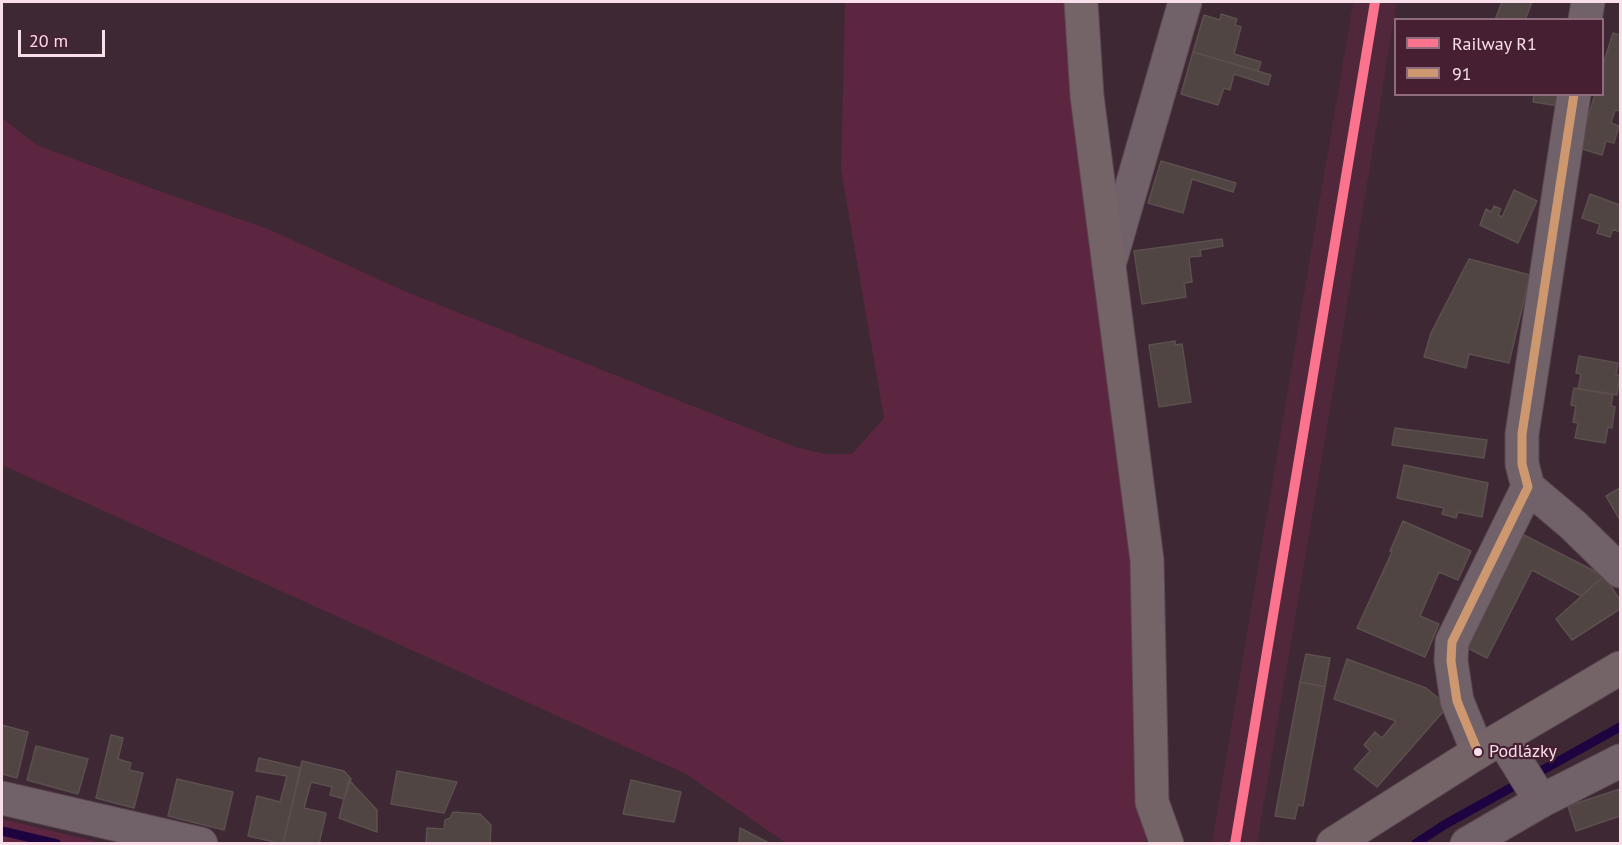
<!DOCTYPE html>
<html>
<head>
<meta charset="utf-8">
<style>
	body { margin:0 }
	#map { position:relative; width:1622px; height:845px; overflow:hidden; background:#3e2833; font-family:"PT Sans",sans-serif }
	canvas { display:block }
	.frame { position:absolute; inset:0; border:3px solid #f9dfe9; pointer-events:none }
	.legend { position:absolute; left:1394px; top:18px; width:210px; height:78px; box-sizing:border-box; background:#462032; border:2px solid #8e6c7b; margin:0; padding:8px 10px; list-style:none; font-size:18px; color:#f9dfe9 }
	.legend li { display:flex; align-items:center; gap:12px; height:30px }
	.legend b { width:30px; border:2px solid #8e6c7b }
	.scale { position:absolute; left:18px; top:30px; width:87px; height:27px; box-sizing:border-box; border:3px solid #f9dfe9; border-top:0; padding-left:8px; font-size:18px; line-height:21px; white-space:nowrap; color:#f9dfe9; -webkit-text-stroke:4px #462032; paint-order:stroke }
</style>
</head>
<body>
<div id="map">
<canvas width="1622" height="845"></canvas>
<div class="frame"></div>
<ul class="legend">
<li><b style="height:8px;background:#fc738d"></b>Railway R1</li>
<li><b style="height:8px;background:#cd976f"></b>91</li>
</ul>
<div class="scale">20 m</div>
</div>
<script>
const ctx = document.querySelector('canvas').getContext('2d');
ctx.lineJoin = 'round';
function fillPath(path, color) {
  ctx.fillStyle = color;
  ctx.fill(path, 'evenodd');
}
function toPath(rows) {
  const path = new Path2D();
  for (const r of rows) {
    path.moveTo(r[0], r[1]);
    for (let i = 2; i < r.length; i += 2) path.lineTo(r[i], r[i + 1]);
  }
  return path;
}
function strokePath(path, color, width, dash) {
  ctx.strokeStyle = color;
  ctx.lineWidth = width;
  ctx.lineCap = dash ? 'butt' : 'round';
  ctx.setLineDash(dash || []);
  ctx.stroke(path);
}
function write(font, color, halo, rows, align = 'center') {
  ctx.font = font + ' "PT Sans",sans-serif';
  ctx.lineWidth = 4.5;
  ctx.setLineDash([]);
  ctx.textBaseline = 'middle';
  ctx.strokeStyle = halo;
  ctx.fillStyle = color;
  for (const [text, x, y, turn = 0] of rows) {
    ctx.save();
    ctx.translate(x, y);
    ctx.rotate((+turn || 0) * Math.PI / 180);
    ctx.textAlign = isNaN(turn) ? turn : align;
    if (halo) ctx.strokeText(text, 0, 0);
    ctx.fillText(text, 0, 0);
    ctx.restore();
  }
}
fillPath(toPath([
	[1353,2,1397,2,1315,499,1257,843,1212,843]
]), '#51273b');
fillPath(toPath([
	[845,2,1077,2,1142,573,1146,843,786,843,686,774,2,465,2,118,37,145,159,191,268,229,402,290,795,447,825,454,852,454,884,418,841,170],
	[2,819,102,843,2,843]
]), '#5c2540');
strokePath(toPath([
	[2,831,57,844],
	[1415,844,1444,825,1620,727]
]), '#1d0440', 9);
const building = toPath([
	[1502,2,1532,2,1525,20,1495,20,1502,2],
	[1221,14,1237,19,1235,25,1241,27,1234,54,1261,62,1258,71,1193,52,1204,15,1220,20,1221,14],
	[1613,33,1620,35,1620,111,1615,110,1611,123,1619,126,1614,143,1606,141,1602,155,1579,148,1595,94,1602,94,1602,68,1613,33],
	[1193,52,1271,75,1268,85,1234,74,1230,90,1224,88,1218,105,1181,94,1193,52],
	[1534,94,1561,94,1559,106,1533,102,1534,94],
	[1161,161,1236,183,1233,192,1192,179,1183,213,1148,203,1161,161],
	[1514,190,1537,201,1518,243,1480,225,1486,209,1491,212,1494,206,1501,209,1498,215,1502,217,1514,190],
	[1590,194,1620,205,1620,232,1613,229,1610,237,1597,233,1600,224,1582,218,1590,194],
	[1222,239,1223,246,1200,250,1201,256,1189,257,1192,282,1184,283,1186,297,1142,304,1134,251,1222,239],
	[1469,259,1530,275,1509,363,1469,354,1466,368,1424,357,1431,333,1469,259],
	[1175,341,1175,345,1182,344,1191,402,1159,407,1149,345,1175,341],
	[1579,356,1618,363,1616,375,1620,375,1617,395,1578,389,1581,374,1576,373,1579,356],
	[1574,388,1613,394,1611,406,1615,407,1612,428,1608,427,1605,443,1575,438,1578,423,1573,422,1576,406,1571,405,1574,388],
	[1395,428,1487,440,1484,458,1392,445,1395,428],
	[1404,465,1488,483,1482,517,1458,512,1456,518,1442,514,1444,508,1397,498,1404,465],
	[1620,488,1620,520,1606,496,1620,488],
	[1403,521,1471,551,1458,580,1439,572,1420,616,1439,624,1425,657,1357,628,1392,552,1390,551,1403,521],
	[1522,534,1604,576,1581,596,1532,570,1487,658,1464,646,1522,534],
	[1604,576,1620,600,1620,609,1572,640,1556,619,1604,576],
	[1306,654,1330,658,1325,687,1300,682,1306,654],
	[1347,659,1426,688,1448,706,1377,787,1354,769,1370,751,1364,745,1375,732,1382,738,1396,721,1334,699,1347,659],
	[1300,682,1325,687,1303,806,1298,805,1295,819,1275,816,1300,682],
	[2,725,28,732,17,778,2,774,2,725],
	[111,735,123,738,118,759,131,763,129,770,143,773,134,808,96,798,111,735],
	[36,746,88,759,78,794,27,780,36,746],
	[259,758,301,768,283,844,248,836,257,796,280,802,287,776,256,771,259,758],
	[302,761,344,771,351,779,344,799,330,795,332,787,311,782,304,808,326,813,319,844,283,844,302,761],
	[397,771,457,782,444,813,391,804,397,771],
	[177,779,233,792,224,830,168,816,177,779],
	[349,780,377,810,377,832,339,818,349,780],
	[631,780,681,792,674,822,623,814,631,780],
	[1620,789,1620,816,1576,831,1568,806,1620,789],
	[453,812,480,814,491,825,490,844,426,844,427,828,444,829,445,820,450,818,453,812],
	[740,828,769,843,769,844,739,844,740,828]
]);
fillPath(building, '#504543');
strokePath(building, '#5b504e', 1.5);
const street = toPath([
	[1585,20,1588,2],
	[1109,265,1185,2],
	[1528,487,1573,525,1620,571],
	[1502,738,1541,801],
	[1478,752,1457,701,1451,661,1452,642,1528,487,1522,464,1522,434,1574,94],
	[2,798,201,844],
	[1467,844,1541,801,1620,761]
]);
const secondary = toPath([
	[1081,2,1087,96,1147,560,1152,802,1167,844],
	[1333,844,1478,752,1620,668]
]);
strokePath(street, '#5b4750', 35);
strokePath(secondary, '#5b4750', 35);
strokePath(street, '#716168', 33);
strokePath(secondary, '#746468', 33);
strokePath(toPath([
	[1478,752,1457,701,1451,661,1452,642,1528,487,1522,464,1522,434,1574,94]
]), '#cd976f', 9);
strokePath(toPath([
	[1235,844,1375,2]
]), '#fc738d', 10);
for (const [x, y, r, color] of [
	[1478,752,5,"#f9dfe9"]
]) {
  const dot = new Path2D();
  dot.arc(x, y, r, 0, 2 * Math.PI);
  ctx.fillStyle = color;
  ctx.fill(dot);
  strokePath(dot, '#462032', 2);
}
write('18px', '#f9dfe9', '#462032', [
	["Podlázky",1489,752]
], 'left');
</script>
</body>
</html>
